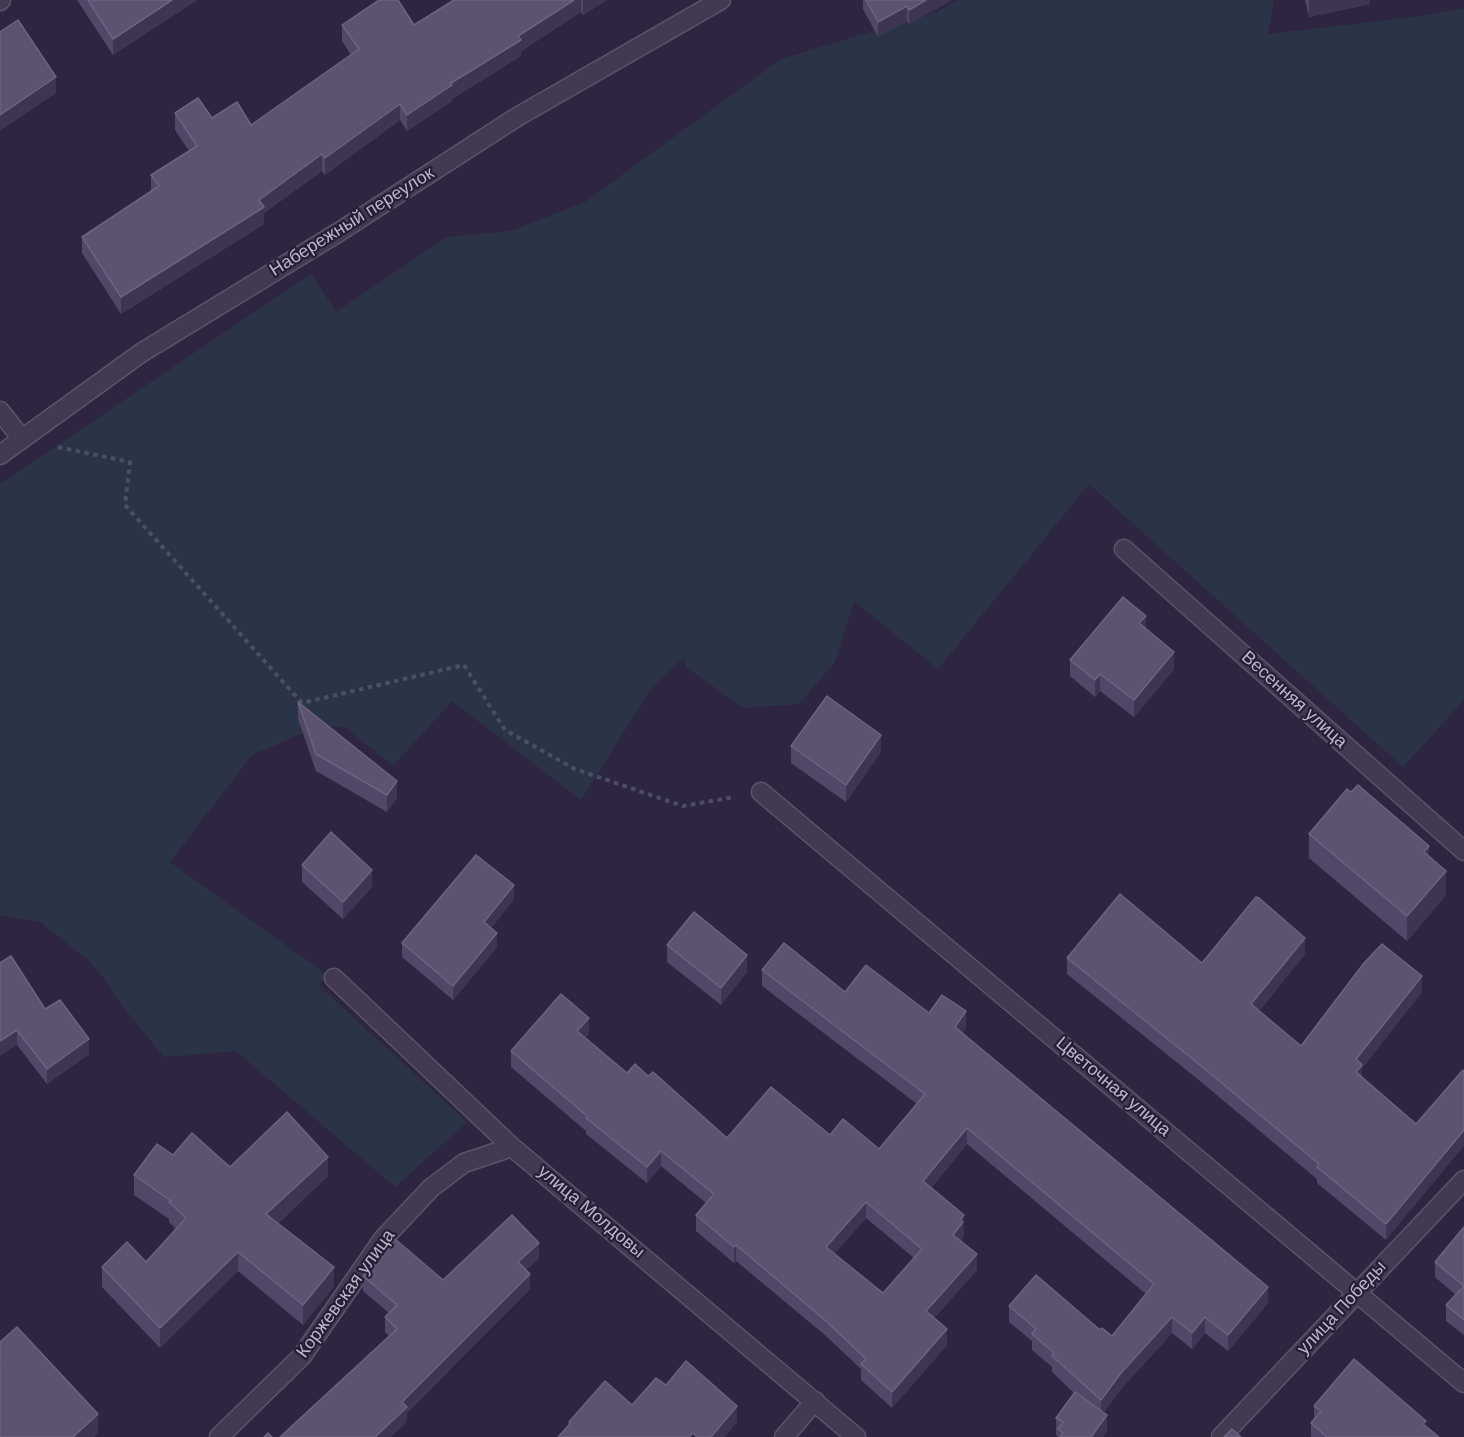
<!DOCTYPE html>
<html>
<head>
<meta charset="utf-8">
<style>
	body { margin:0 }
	canvas { display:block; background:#2e2541 }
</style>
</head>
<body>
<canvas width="1464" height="1437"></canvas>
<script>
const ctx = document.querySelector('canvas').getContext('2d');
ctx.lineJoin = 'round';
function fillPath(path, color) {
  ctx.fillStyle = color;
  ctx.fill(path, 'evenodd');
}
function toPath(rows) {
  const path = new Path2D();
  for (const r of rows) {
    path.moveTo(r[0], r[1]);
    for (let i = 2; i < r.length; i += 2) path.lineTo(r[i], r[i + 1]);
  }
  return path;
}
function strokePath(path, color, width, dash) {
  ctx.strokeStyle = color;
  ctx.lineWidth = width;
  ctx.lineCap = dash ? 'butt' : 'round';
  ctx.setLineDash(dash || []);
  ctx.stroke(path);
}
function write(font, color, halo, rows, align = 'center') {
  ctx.font = font + ' Arial,sans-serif';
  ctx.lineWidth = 4.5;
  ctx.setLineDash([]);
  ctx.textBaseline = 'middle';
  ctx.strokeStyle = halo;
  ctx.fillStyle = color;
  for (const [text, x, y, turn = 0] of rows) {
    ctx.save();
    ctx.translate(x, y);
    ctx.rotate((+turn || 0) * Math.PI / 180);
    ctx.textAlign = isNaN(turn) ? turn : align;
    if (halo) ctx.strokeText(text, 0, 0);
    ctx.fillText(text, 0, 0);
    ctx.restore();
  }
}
fillPath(toPath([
	[957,0,1274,0,1268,34,1413,17,1464,8,1464,700,1403,767,1089,484,938,669,854,601,835,662,799,704,743,708,686,667,684,657,649,692,581,800,452,701,393,766,345,727,320,726,252,755,170,862,327,975,318,985,467,1122,395,1187,236,1051,164,1057,123,1007,103,977,87,959,40,922,0,915,0,484,311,274,336,312,447,237,511,231,585,202,781,59,937,12]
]), '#2b3347');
const minor = toPath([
	[0,1,1,0],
	[0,411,22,439,141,353,339,232,517,117,721,0],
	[0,455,22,439],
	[1124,549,1464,851],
	[761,792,1464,1383],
	[334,978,512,1147,856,1437],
	[219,1437,302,1356,383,1239,431,1188,464,1163,512,1147],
	[784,1437,815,1401],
	[1221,1437,1464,1180]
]);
strokePath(minor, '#5c546b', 21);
strokePath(toPath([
	[58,447,130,462,125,505,302,703,464,665,505,730,575,769,683,806,734,797]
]), '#4b4f63', 4, [4.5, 4.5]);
strokePath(minor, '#413a51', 18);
fillPath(toPath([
	[77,0,197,0,113,55],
	[454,0,607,0,583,15,581,12,521,51,521,56,452,99,452,101,407,131,400,120,325,175,322,171,264,213,264,224,121,314,82,253,82,237,151,191,151,175,189,151,175,130,175,113,212,118,251,125,351,55,342,41,342,25,414,25],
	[863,0,952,0,909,24,907,21,878,37,863,9],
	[1305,0,1370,0,1370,4,1309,17],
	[1146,628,1174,669,1134,717,1100,691,1095,697,1070,676,1070,660],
	[298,702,397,798,387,812,316,771,298,719],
	[791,746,881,752,846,802,791,763],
	[1309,834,1429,857,1446,895,1407,941,1309,858],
	[302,865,372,887,343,919,302,882],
	[514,899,491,928,497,947,453,1000,402,957,402,943],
	[667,945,747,972,721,1005,667,962],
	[1305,954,1259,1011,1301,1046,1422,992,1362,1068,1362,1078,1416,1124,1386,1240,1317,1183,1317,1179,1200,1081,1067,974,1067,958,1202,963],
	[0,963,89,1054,47,1084,17,1045],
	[762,970,929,1013,966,1027,962,1033,1268,1303,1228,1351,1205,1333,1192,1349,1172,1333,1121,1389,1104,1412,1107,1431,1103,1437,1058,1437,1056,1435,1056,1418,1074,1393,1052,1372,1052,1367,1032,1350,1032,1341,1009,1322,1009,1306,1100,1330,1112,1336,1146,1294,967,1144,931,1188,964,1231,963,1238,961,1241,977,1270,934,1318,947,1345,892,1408,861,1380,861,1369,826,1336,736,1261,734,1263,696,1231,696,1215,706,1203,661,1166,647,1183,586,1134,586,1131,511,1067,511,1051,589,1034,585,1038,627,1073,648,1076,727,1138,830,1135,879,1149,917,1104,762,986],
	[866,1218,914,1258,883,1293,834,1254],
	[173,1155,230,1167,328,1176,278,1223,334,1286,303,1325,238,1271,160,1348,102,1287,102,1267,146,1262,176,1229,169,1222,169,1219,134,1195,134,1175],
	[1464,1227,1464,1335,1446,1321,1446,1305,1456,1295,1435,1277,1435,1262],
	[539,1258,526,1270,530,1289,407,1413,407,1422,389,1336,385,1332,385,1317,389,1313,363,1291,363,1276,443,1280],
	[1314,1406,1426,1426,1439,1437,1311,1437,1311,1423,1314,1419]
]), '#514767');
fillPath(toPath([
	[172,0,197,0,113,55,113,39],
	[574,0,581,0,581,12,521,51,521,56,452,99,452,101,407,131,407,115,518,36],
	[583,0,607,0,583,15],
	[926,0,952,0,909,24,909,10],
	[1309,0,1370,0,1370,4,1309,17],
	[907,6,907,21,878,37,878,22],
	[56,77,56,93,0,131,0,115],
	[400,104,400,120,325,175,325,158],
	[322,154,322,171,264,213,264,224,121,314,121,297],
	[1146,616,1146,633,1139,623],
	[1174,652,1174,669,1134,717,1134,700],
	[1100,674,1100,691,1095,697,1095,680],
	[881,735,881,752,846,802,846,785],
	[397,781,397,798,387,812,387,795],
	[1429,846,1429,871,1424,852],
	[372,870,372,887,343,919,343,902],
	[1446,871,1446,895,1407,941,1407,916],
	[514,885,514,899,484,936,484,922],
	[497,933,497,947,453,1000,453,986],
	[1305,938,1305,954,1251,1020,1251,1004],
	[747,955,747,972,721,1005,721,988],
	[1422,976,1422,992,1362,1068,1362,1081,1356,1072,1356,1059],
	[966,1011,966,1027,955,1043,955,1027],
	[589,1018,589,1034,577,1047,577,1031],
	[17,1030,17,1045,0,1056,0,1041],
	[89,1039,89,1054,47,1084,47,1069],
	[967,1128,967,1144,923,1197,923,1181],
	[1464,1130,1464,1146,1386,1240,1386,1224],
	[661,1151,661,1166,647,1183,647,1167],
	[328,1157,328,1176,266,1233,266,1214],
	[866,1202,866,1218,826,1263,826,1247],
	[964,1215,963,1238,953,1251,953,1235,960,1220],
	[539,1243,539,1258,518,1278,518,1262],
	[736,1245,736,1261,734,1263,734,1247],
	[238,1252,238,1271,160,1348,160,1328],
	[977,1254,977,1270,926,1327,926,1311],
	[334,1267,334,1286,303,1325,303,1305],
	[530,1274,530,1289,407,1413,407,1422,391,1437,375,1437,402,1402],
	[1268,1287,1268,1303,1228,1351,1228,1335],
	[1172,1317,1172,1333,1121,1389,1101,1416,1101,1400,1121,1373],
	[1205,1317,1205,1333,1192,1349,1192,1333],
	[947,1329,947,1345,892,1408,892,1392],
	[737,1406,737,1422,725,1437,711,1437],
	[98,1414,98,1434,94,1437,73,1437],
	[1107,1415,1107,1431,1103,1437,1091,1437]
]), '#3e3553');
const building = toPath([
	[88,0,172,0,113,39,88,0],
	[379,0,398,0,414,25,454,0,574,0,518,36,521,40,451,83,452,85,407,115,400,104,325,158,322,154,259,200,264,207,121,297,82,237,159,186,151,175,197,146,175,113,198,98,212,118,237,102,251,125,359,49,342,25,379,0],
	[866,0,926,0,909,10,907,6,878,22,866,0],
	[18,20,56,77,0,115,0,32,18,20],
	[1123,597,1146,616,1139,623,1174,652,1134,700,1100,674,1095,680,1070,660,1123,597],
	[827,696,881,735,846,785,791,746,827,696],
	[298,702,397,781,387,795,316,754,298,702],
	[1358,785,1429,846,1424,852,1446,871,1407,916,1309,834,1347,789,1351,792,1358,785],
	[331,832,372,870,343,902,302,865,331,832],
	[476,855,514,885,484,922,497,933,453,986,402,943,476,855],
	[1120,894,1202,963,1256,897,1259,898,1305,938,1251,1004,1301,1046,1364,963,1382,944,1422,976,1356,1059,1362,1065,1356,1072,1416,1124,1463,1070,1464,1071,1464,1130,1386,1224,1317,1167,1319,1164,1200,1065,1067,958,1120,894],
	[694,912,747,955,721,988,667,945,694,912],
	[784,943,845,992,866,965,929,1013,942,995,966,1011,955,1027,1268,1287,1228,1335,1205,1317,1192,1333,1172,1317,1121,1373,1101,1400,1052,1356,1054,1353,1032,1334,1036,1329,1009,1306,1036,1275,1100,1330,1102,1328,1112,1336,1154,1284,967,1128,923,1181,964,1215,960,1220,963,1222,953,1235,977,1254,926,1311,947,1329,892,1392,861,1364,866,1359,826,1321,736,1245,734,1247,696,1215,714,1194,661,1151,647,1167,586,1118,588,1117,511,1051,561,994,589,1018,577,1031,627,1073,635,1064,648,1076,653,1072,727,1138,771,1087,830,1135,843,1119,879,1149,925,1094,762,970,784,943],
	[866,1202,922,1249,883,1293,826,1247,866,1202],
	[11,956,45,1009,60,1000,89,1039,47,1069,17,1030,0,1041,0,963,11,956],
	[287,1112,328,1157,266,1214,334,1267,303,1305,238,1252,160,1328,102,1267,127,1242,146,1262,186,1218,169,1202,171,1201,134,1175,157,1144,173,1155,192,1133,230,1167,287,1112],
	[512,1215,539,1243,518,1262,530,1274,402,1402,407,1407,375,1437,280,1437,397,1329,385,1317,397,1305,363,1276,395,1239,443,1280,512,1215],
	[1464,1227,1464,1286,1435,1262,1464,1227],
	[1464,1286,1464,1320,1446,1305,1464,1286],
	[17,1327,98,1414,73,1437,0,1437,0,1369,1,1368,0,1367,0,1342,17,1327],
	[1354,1359,1426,1421,1423,1424,1439,1437,1327,1437,1311,1423,1321,1411,1314,1406,1354,1359],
	[686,1361,737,1406,711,1437,697,1437,693,1433,689,1437,558,1437,570,1424,569,1422,605,1381,632,1405,656,1378,666,1385,686,1361],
	[1075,1392,1107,1415,1091,1437,1060,1437,1063,1433,1058,1429,1063,1422,1056,1418,1075,1392],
	[1232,1429,1241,1437,1224,1437,1232,1429],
	[268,1433,272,1437,264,1437,268,1433]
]);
fillPath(building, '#5d5371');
strokePath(building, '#6c637f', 1.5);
write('18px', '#bdb6cb', '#261e36', [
	["Набережный переулок",352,222,-32],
	["Весенняя улица",1294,700,42],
	["Цветочная улица",1113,1087,40],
	["улица Молдовы",591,1212,40],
	["Коржевская улица",346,1294,-54],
	["улица Победы",1342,1308,-47]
]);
</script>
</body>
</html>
